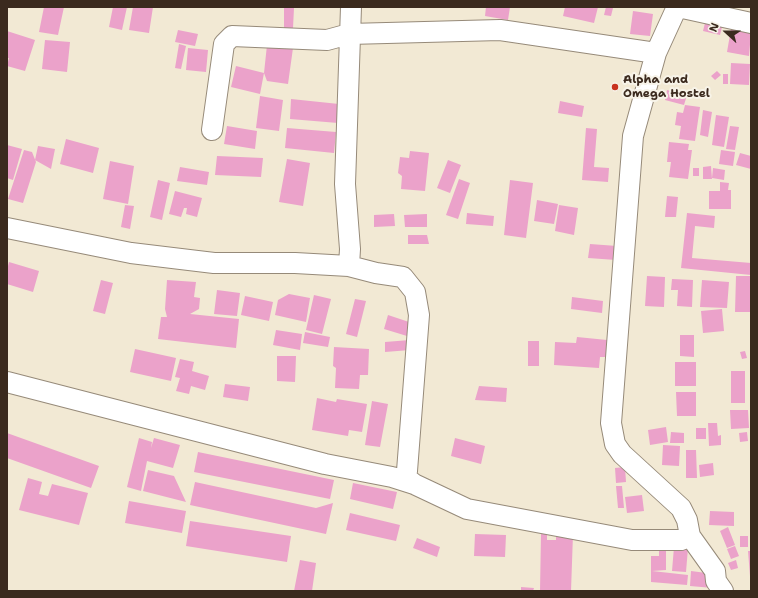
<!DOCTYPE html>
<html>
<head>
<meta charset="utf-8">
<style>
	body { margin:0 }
	#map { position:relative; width:758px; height:598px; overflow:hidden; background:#f2e9d4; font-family:"Shantell Sans",sans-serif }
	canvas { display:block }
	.frame { position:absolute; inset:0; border:8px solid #3b2a1e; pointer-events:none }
	.north { position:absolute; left:706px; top:12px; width:40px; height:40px; -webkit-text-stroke:3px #f7f3e8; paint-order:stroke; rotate:291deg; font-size:11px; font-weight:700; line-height:16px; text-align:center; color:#3b2a1e }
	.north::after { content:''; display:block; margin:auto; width:14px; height:18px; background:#3b2a1e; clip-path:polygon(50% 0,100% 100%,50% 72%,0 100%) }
</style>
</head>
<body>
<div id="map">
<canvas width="758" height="598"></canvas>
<div class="frame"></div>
<div class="north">N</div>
</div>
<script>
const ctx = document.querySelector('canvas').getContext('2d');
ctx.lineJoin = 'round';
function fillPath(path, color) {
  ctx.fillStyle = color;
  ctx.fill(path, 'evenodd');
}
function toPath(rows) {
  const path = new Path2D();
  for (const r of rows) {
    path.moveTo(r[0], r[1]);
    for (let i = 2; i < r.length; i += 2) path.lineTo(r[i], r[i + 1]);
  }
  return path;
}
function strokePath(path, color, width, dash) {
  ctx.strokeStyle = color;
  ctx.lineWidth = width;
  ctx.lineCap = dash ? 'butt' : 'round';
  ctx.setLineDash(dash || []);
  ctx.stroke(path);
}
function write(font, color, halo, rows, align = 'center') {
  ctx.font = font + ' "Shantell Sans",sans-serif';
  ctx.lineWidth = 4;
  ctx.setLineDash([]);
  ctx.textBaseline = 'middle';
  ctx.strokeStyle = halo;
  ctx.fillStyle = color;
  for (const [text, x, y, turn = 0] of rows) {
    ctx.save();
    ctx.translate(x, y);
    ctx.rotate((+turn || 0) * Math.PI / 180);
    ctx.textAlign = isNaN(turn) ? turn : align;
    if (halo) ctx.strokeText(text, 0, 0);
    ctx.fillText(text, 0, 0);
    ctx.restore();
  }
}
fillPath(toPath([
	[44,7,64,7,58,35,39,32],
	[113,7,127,7,122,30,109,27],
	[133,7,153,7,149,33,129,30],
	[486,7,510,7,508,20,485,16],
	[565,7,598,7,594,23,563,16],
	[606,7,613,8,611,16,604,15],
	[284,8,294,8,293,28,284,28],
	[633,11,653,14,650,36,630,34],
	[707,15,724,19,720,35,703,31],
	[731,29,751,33,749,56,727,52],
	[178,30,198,34,195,46,175,42],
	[7,31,35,40,25,71,7,66,9,58,7,58],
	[45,40,70,42,67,72,42,69],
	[179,44,186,46,181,69,175,68],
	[267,45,293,48,288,84,267,81,264,73,260,94,231,87,236,66,264,73],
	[188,48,208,50,206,72,186,70],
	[731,63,750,64,749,85,730,84],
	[717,71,721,75,715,80,711,76],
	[723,74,728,74,728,84,723,84],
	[667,90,687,95,684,105,665,100],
	[260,96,283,100,279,131,256,128],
	[291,99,339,104,338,123,290,119],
	[560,101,584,106,582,117,558,113],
	[685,105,700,107,695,141,679,139,681,126,675,125,677,112,683,113],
	[703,110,712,112,708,137,700,135],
	[716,115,729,117,724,147,712,145],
	[227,126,257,131,255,149,224,144],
	[730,126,739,127,735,150,726,149],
	[287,128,336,132,334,153,285,148],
	[586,128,597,129,594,167,609,168,608,182,582,180],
	[66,139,99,148,93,173,60,164],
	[669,142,689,144,688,150,692,150,688,179,669,177,671,162,667,162],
	[7,145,22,149,13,180,7,178],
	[38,146,55,149,51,169,35,160],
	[24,150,32,152,36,162,23,203,8,199],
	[721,150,735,152,733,166,719,164],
	[410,151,429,153,425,191,401,189,402,176,398,173,400,157,409,158],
	[740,153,751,156,751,169,736,165],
	[217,156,263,158,261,177,215,175],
	[287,159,310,163,303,206,279,202],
	[448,160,461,165,450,193,437,188],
	[110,161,134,166,128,204,103,199],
	[711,166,712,179,703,179,703,167],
	[180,167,209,172,207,185,177,181],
	[693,168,699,168,699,176,693,176],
	[713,168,725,170,724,180,712,178],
	[459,179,470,183,458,219,446,215],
	[158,180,170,183,162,220,150,217],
	[510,180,533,183,526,238,504,235],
	[720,182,729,183,728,190,731,190,731,209,709,209,709,191,720,191],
	[175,191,202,198,197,217,186,214,187,208,184,208,181,217,169,214],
	[667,196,678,197,676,217,665,217],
	[537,200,558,204,554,224,534,221],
	[125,205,134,206,130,229,121,227],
	[559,205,578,208,574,235,555,231],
	[467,213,494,216,493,226,466,224],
	[687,213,715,216,714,228,695,226,692,258,751,263,751,275,681,268],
	[394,214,395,226,374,227,374,215],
	[427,214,427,227,405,227,404,215],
	[408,235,427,235,429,244,408,244],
	[590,244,617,246,616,260,588,258],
	[9,262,39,271,33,292,7,284,7,270],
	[647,276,665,277,664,307,645,306],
	[736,276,751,276,751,312,735,312],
	[672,279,693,280,692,307,677,306,678,290,671,290],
	[101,280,113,283,105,314,93,311],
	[167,280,196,282,194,297,200,298,199,309,190,314,239,319,236,348,158,339,161,317,167,317,165,309],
	[702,280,729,282,727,308,700,307],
	[217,290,240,293,237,316,214,314],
	[289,294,310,298,306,322,275,315,278,300],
	[314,295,331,299,322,334,306,330],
	[245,296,273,302,269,321,241,315],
	[572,297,603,301,602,313,571,309],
	[355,299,366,301,357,337,346,334],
	[722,309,724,331,703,333,701,311],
	[388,315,412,323,407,336,384,329],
	[276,330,302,334,300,350,273,345],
	[305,332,330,337,328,347,303,343],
	[680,335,694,335,694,357,680,356],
	[577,337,607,340,606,357,600,357,599,368,554,365,555,342,576,343],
	[410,340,410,350,385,352,385,342],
	[528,341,539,341,539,366,528,366],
	[334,347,369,349,368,375,360,375,359,389,335,388,336,368,333,366],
	[135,349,176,358,171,381,130,372],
	[745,351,747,358,742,359,740,352],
	[277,356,296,356,295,382,277,381],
	[180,359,194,362,192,371,209,376,205,390,191,386,189,394,176,391,180,378,175,377],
	[675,362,696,362,696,386,675,386],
	[731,371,745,371,745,403,731,403],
	[225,384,250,387,248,401,223,397],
	[479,386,507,388,506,402,475,400],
	[676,392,696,392,696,416,677,416],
	[317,398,336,402,337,399,367,404,362,432,349,430,348,436,312,430],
	[372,401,388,404,380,447,365,445],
	[730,410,748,410,749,428,731,429],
	[708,423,717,423,718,436,721,435,721,445,709,446],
	[666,427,668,442,650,445,648,430],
	[696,428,706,428,706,439,696,439],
	[671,432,684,433,684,443,670,443],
	[747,432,748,441,740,442,739,433],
	[7,433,99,466,91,488,7,458],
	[139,438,152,442,151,448,154,438,180,445,173,468,147,461,141,491,127,487],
	[455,438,485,446,481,464,451,456],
	[663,445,680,446,679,466,662,465],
	[686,450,696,450,697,478,686,478],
	[198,452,334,480,330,499,194,472],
	[713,463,714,475,700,477,699,465],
	[625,467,626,482,616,483,615,468],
	[148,470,174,476,186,502,143,491],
	[28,478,42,482,39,494,48,496,52,484,88,493,79,525,19,510],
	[195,482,316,508,333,503,326,534,190,505],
	[353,483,397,492,393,509,350,499],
	[616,486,622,486,624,508,618,508],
	[642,495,644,511,627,513,625,497],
	[129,501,186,511,182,533,125,523],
	[710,511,734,512,734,526,709,525],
	[350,513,400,525,396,541,346,530],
	[190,521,291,536,287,562,186,546],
	[728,527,735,545,727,548,720,531],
	[475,534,506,535,505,557,474,556],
	[541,534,547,534,547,540,556,540,556,534,573,534,571,591,540,591],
	[740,536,748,536,748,547,740,547],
	[417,538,440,547,437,557,413,548],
	[735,546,739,556,731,559,727,549],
	[674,547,688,548,686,572,672,571],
	[659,550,666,550,666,570,652,571,688,575,687,585,651,582,651,556,659,556],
	[748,551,751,551,751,576,750,576],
	[300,560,316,563,312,591,294,591],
	[736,560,738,568,731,570,728,563],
	[691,571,714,574,713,588,690,586],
	[521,587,534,588,533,591,521,591]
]), '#eba2ca');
const minor = toPath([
	[677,7,656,53,633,136,611,423,615,444,622,454,681,508,687,520,690,536,715,571,716,581,723,591],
	[678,7,751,23],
	[212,130,224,44,232,36,327,40,349,34,500,30,656,53],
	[7,228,131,253,214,263,295,263,349,266,376,273,403,277,415,292,419,315,407,471,405,477,414,484],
	[349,266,350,249,345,184,351,7],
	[7,382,325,464,392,477,414,484,467,509,632,540,681,540,690,536]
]);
strokePath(minor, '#968a79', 22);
strokePath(minor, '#fff', 20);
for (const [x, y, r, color] of [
	[615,87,4,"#c8321e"]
]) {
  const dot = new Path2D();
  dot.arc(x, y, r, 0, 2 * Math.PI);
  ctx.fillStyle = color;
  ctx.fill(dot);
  strokePath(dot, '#f7f3e8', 1.5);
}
write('bold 12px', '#3b2a1e', '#f7f3e8', [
	["Alpha and",623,80],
	["Omega Hostel",623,94]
], 'left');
</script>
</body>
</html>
